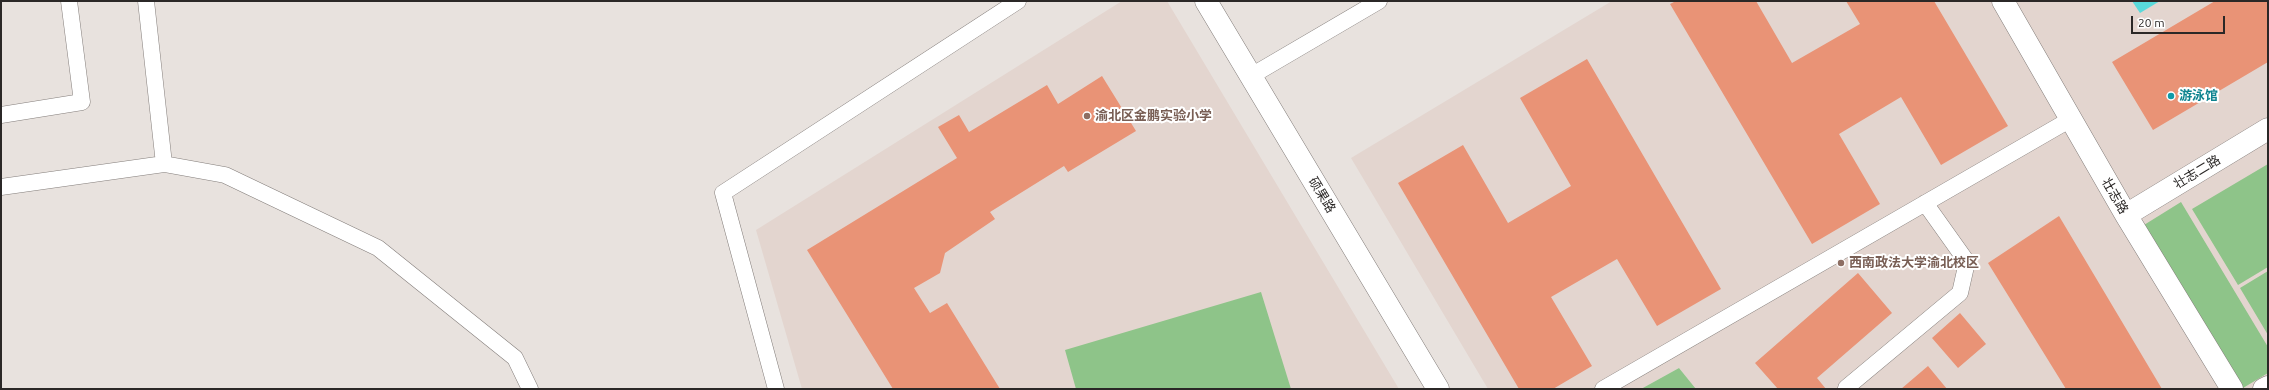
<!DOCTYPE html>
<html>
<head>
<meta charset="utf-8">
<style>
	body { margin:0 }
	#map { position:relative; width:2269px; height:390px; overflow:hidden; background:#e8e2de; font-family:Ubuntu,sans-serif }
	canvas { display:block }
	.frame { position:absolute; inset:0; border:2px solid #2b2827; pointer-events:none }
	.scale { position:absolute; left:2131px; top:16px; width:94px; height:18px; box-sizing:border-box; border:2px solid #2b2827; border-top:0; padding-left:5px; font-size:12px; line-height:14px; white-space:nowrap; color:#2b2827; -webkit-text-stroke:3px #fff; paint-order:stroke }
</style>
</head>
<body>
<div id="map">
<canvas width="2269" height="390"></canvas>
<div class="frame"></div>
<div class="scale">20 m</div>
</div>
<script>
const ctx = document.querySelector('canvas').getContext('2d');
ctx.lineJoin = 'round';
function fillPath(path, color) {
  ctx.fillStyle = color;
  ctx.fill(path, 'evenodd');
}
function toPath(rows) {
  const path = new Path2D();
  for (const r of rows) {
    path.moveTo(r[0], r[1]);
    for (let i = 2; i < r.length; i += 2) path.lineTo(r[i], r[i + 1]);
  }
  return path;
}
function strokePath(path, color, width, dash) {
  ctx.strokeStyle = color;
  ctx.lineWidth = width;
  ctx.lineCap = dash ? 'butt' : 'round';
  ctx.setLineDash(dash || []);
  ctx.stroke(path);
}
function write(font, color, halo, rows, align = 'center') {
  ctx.font = font + ' Ubuntu,"Noto Sans SC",sans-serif';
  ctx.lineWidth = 4;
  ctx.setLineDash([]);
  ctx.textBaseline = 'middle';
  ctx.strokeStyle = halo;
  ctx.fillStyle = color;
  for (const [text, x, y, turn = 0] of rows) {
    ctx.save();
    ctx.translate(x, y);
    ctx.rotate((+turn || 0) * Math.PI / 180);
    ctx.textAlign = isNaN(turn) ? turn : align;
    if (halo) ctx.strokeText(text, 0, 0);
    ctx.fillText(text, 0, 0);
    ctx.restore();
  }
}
fillPath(toPath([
	[1122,1,1167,1,1399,389,802,389,756,230],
	[1612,1,2268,1,2268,389,1696,389,1679,368,1641,389,1488,389,1351,158]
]), '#e3d5cf');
fillPath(toPath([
	[2268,164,2268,267,2238,285,2192,209],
	[2181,202,2268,347,2268,373,2243,388,2144,225],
	[2268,271,2268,335,2240,288],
	[1261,292,1291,389,1076,389,1065,350],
	[1679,368,1696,389,1641,389]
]), '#8ec489');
fillPath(toPath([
	[2132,1,2160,1,2140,13]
]), '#59d9da');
fillPath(toPath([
	[1676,1,1756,1,1792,63,1860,24,1846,1,1934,1,2008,126,1941,165,1901,97,1839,134,1880,204,1812,244,1670,4],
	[2215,1,2268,1,2268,62,2153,130,2112,62],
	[1587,59,1721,289,1657,326,1617,259,1551,297,1592,366,1553,389,1519,389,1398,183,1463,145,1508,223,1571,186,1520,98],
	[1102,76,1136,131,1068,172,1064,166,990,212,995,219,945,253,940,273,914,288,930,313,947,303,1000,389,893,389,807,250,957,158,938,127,959,115,969,132,1047,85,1058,104],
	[2059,216,2162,389,2066,389,1988,263],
	[1858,273,1892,313,1817,378,1826,389,1778,389,1755,363],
	[1960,313,1986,344,1958,368,1932,338],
	[1928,366,1947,389,1901,389]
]), '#e99376');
const service = toPath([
	[146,1,164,164],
	[1251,76,1379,1],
	[1,115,82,102,69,1],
	[1,187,164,164,225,175,378,248,515,358,530,389],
	[1846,388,1960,293,1967,262,1925,203],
	[776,389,723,193,1018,1],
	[1603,389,2071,119]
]);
const minor = toPath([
	[2003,1,2126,215,2232,389],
	[2126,215,2268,129],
	[2264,389,2268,387]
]);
const tertiary = toPath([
	[1206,1,1438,389]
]);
strokePath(service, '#837d7a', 17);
strokePath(minor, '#837d7a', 23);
strokePath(tertiary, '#837d7a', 23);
strokePath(service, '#fff', 16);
strokePath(minor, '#fff', 22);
strokePath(tertiary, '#fff', 22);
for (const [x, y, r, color] of [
	[2171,96,4,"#0f9aa8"],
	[1087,116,4,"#8d6e63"],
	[1841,263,4,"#8d6e63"]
]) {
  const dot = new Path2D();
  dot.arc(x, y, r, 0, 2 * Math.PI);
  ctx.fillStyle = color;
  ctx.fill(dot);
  strokePath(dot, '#fff', 1.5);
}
write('bold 13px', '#0d838f', '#fff', [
	["游泳馆",2179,96]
], 'left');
write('bold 13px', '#785e54', '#fff', [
	["渝北区金鹏实验小学",1095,116],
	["西南政法大学渝北校区",1849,263]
], 'left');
write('13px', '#2b2827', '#fff', [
	["壮志二路",2197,172,-31],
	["硕果路",1322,195,59],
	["壮志路",2115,196,60]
]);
</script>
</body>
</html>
